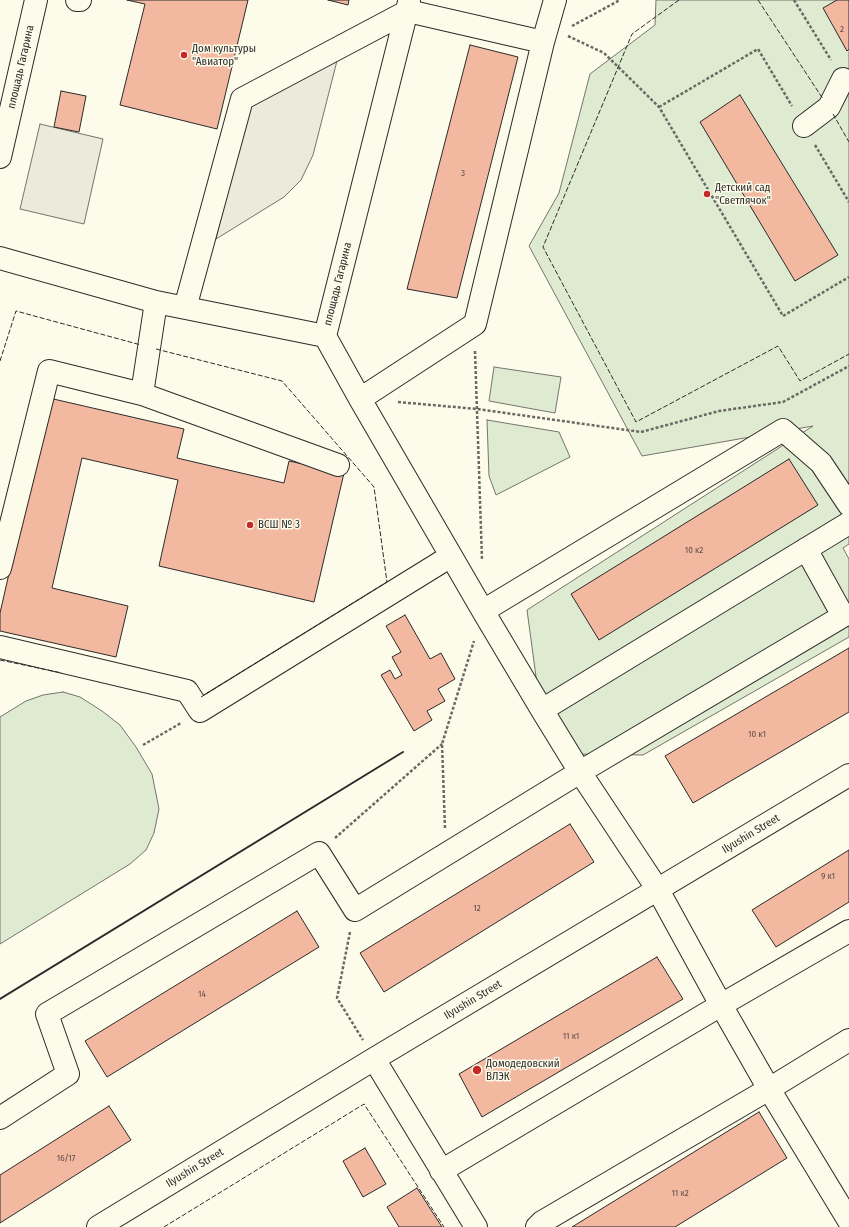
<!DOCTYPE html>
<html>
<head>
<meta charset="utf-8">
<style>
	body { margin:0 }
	canvas { display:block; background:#fdfbea }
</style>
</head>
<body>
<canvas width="849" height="1227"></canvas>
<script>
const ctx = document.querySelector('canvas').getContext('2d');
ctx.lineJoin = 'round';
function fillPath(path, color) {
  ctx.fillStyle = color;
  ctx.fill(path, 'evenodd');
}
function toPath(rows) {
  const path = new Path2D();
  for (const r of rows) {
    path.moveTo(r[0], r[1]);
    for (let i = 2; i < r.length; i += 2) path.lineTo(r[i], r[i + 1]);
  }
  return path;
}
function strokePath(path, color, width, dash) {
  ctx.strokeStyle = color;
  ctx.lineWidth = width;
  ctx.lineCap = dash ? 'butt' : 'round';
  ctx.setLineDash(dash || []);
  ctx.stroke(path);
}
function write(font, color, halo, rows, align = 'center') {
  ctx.font = font + ' "Fira Sans Condensed",sans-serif';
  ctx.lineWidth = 3;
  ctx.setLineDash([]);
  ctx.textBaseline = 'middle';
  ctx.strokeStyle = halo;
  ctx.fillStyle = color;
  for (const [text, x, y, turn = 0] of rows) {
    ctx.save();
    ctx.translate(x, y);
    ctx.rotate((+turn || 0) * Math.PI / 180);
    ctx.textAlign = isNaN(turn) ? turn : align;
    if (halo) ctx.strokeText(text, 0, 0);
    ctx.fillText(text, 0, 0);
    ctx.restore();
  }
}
const green = toPath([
	[656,0,849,0,849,544,843,548,849,559,849,637,643,755,580,754,537,684,527,610,813,426,642,456,529,246,559,193,590,74,655,25,656,0],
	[494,367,561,377,555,413,489,401,494,367],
	[487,420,559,432,570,457,496,495,489,476,487,420],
	[63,692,80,697,102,711,120,725,136,747,152,774,159,809,154,833,146,850,130,864,0,944,0,717,26,701,43,695,63,692]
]);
fillPath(green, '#deebd1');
strokePath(green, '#74746e', 1);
const parking = toPath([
	[339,53,313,155,301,180,284,197,216,239,246,106,339,53],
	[40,124,103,139,84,224,20,209,40,124]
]);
fillPath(parking, '#eceadb');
strokePath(parking, '#74746e', 1);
const building = toPath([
	[127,0,248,0,217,129,120,105,145,4,127,0],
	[328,0,349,0,348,5,328,0],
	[837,0,849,0,849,49,847,51,823,8,837,0],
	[470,45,518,57,457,298,407,289,470,45],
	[61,91,86,96,79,132,54,127,61,91],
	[740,95,838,255,795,281,700,122,740,95],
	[49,398,184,429,177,458,284,483,289,461,344,473,314,602,159,566,178,480,82,458,52,588,128,606,116,657,0,631,0,613,49,398],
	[789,459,818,505,599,640,571,594,789,459],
	[405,615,430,659,441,653,455,679,438,689,445,701,427,711,432,720,414,731,381,675,390,670,395,679,402,675,392,657,401,652,386,626,405,615],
	[849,648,849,712,693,803,665,756,849,648],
	[570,824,594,862,384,992,360,953,570,824],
	[849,850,849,902,776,947,752,910,849,850],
	[297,911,319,947,107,1077,85,1041,297,911],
	[657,957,683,999,482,1117,459,1074,657,957],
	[109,1106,131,1140,0,1223,0,1175,109,1106],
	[759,1112,787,1158,675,1227,572,1227,759,1112],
	[365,1148,386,1184,363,1197,343,1161,365,1148],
	[417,1188,442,1227,399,1227,387,1207,417,1188]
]);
fillPath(building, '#f2b8a0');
strokePath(building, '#2b2b2b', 1);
const minor = toPath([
	[77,0,80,0],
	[804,126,829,107,843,79],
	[0,157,36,0],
	[0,258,156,302,325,336],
	[185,308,242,99,408,11,543,42],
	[325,336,360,399,483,611,542,710,580,772,658,890,721,1005,769,1089,849,1221],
	[325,336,409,2],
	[142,394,338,465],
	[360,399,475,324,543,42,555,0],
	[0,568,49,371,142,394,156,302],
	[483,611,783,430,821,463,849,505],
	[0,647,187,691,200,711,451,556],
	[542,710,849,523],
	[374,1059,476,1227],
	[0,1118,68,1074,47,1014,319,853,355,910,580,772,843,616,806,549],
	[441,1171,721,1005,849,931],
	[98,1227,374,1059,849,775],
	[537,1227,542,1222,769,1089,849,1040]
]);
strokePath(minor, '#2b2b2b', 24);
strokePath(toPath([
	[794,0,831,60],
	[572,26,620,0],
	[568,36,604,53,659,107,783,316,849,277],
	[659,107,758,49,792,106],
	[815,145,849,202],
	[475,351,482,560],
	[398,402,477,409,641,432,719,411,783,402,849,366],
	[143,745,181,723],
	[445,828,442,744,474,641],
	[335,838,442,744],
	[350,932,337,998,363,1040]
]), '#6a6964', 2.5, [3, 2]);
strokePath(minor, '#fdfbea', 22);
strokePath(toPath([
	[679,0,632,34,543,247,636,422,778,346,800,381,849,354],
	[758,0,823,99],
	[833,114,849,142],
	[156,349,282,381,374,487,387,582,201,697],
	[0,361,16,311,141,345],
	[0,660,62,673],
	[164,1227,364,1104,444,1227]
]), '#2b2b2b', 1, [5, 2]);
strokePath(toPath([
	[0,999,403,752]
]), '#2b2b2b', 2);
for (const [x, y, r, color] of [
	[184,55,4,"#c62828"],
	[707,194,4,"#c62828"],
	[250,525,4,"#c62828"],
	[477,1070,5,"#c62828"]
]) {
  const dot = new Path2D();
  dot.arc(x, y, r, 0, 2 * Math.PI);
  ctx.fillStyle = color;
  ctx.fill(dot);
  strokePath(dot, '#fdfbea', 1.5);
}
write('9px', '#5d4e48', null, [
	["2",842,29],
	["3",463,173],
	["10 к2",694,550],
	["10 к1",757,734],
	["9 к1",828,876],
	["12",477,908],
	["14",202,994],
	["11 к1",571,1036],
	["16/17",66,1158],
	["11 к2",680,1193]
]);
write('11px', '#2b2b2b', '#fdfbea', [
	["Дом культуры",192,49],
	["\"Авиатор\"",192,62],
	["Детский сад",715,188],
	["\"Светлячок\"",715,201],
	["ВСШ № 3",258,525],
	["Домодедовский",486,1064],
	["ВЛЭК",486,1077]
], 'left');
write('11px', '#2b2b2b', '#fdfbea', [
	["площадь Гагарина",21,67,-77],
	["площадь Гагарина",338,284,-76],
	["Ilyushin Street",751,834,-31],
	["Ilyushin Street",473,1000,-31],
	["Ilyushin Street",195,1168,-31]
]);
</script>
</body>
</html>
